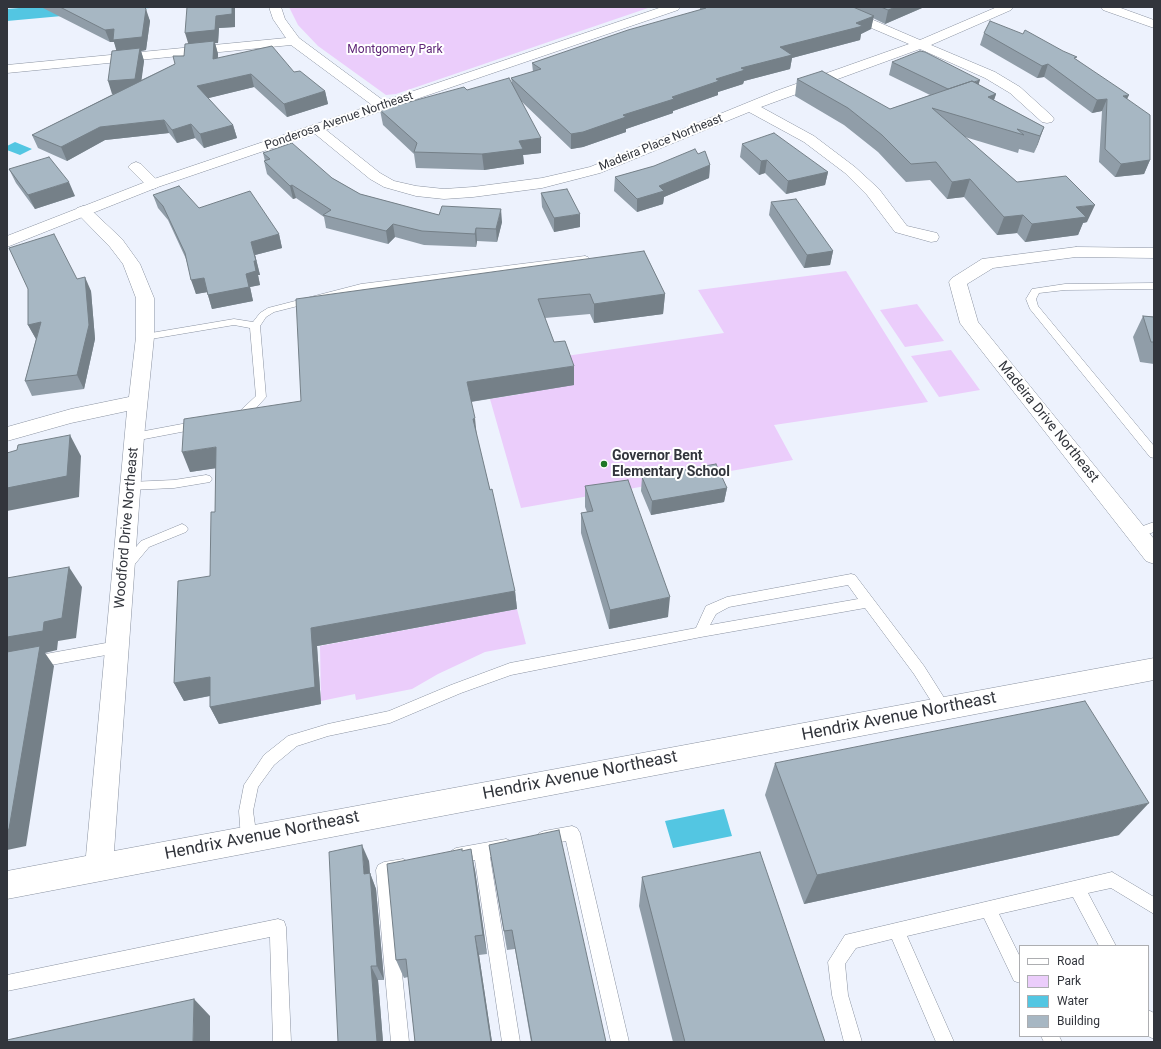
<!DOCTYPE html>
<html>
<head>
<meta charset="utf-8">
<style>
	body { margin:0 }
	#map { position:relative; width:1161px; height:1049px; overflow:hidden; background:#edf2fd; font-family:Roboto,sans-serif }
	canvas { display:block }
	.frame { position:absolute; inset:0; border:8px solid #32353c; pointer-events:none }
	.legend { position:absolute; left:1019px; top:945px; width:130px; height:92px; box-sizing:border-box; background:#fff; border:1px solid #adaeb1; margin:0; padding:5px 7px; list-style:none; font-size:12px; color:#32353c }
	.legend li { display:flex; align-items:center; gap:8px; height:20px }
	.legend b { width:20px; border:1px solid #adaeb1 }
</style>
</head>
<body>
<div id="map">
<canvas width="1161" height="1049"></canvas>
<div class="frame"></div>
<ul class="legend">
<li><b style="height:5px;background:#fff"></b>Road</li>
<li><b style="height:11px;background:#ebcdfb"></b>Park</li>
<li><b style="height:11px;background:#53c6e2"></b>Water</li>
<li><b style="height:11px;background:#a7b7c3"></b>Building</li>
</ul>
</div>
<script>
const ctx = document.querySelector('canvas').getContext('2d');
ctx.lineJoin = 'round';
function fillPath(path, color) {
  ctx.fillStyle = color;
  ctx.fill(path, 'evenodd');
}
function toPath(rows) {
  const path = new Path2D();
  for (const r of rows) {
    path.moveTo(r[0], r[1]);
    for (let i = 2; i < r.length; i += 2) path.lineTo(r[i], r[i + 1]);
  }
  return path;
}
function strokePath(path, color, width, dash) {
  ctx.strokeStyle = color;
  ctx.lineWidth = width;
  ctx.lineCap = dash ? 'butt' : 'round';
  ctx.setLineDash(dash || []);
  ctx.stroke(path);
}
function write(font, color, halo, rows, align = 'center') {
  ctx.font = font + ' Roboto,sans-serif';
  ctx.lineWidth = 4;
  ctx.setLineDash([]);
  ctx.textBaseline = 'middle';
  ctx.strokeStyle = halo;
  ctx.fillStyle = color;
  for (const [text, x, y, turn = 0] of rows) {
    ctx.save();
    ctx.translate(x, y);
    ctx.rotate((+turn || 0) * Math.PI / 180);
    ctx.textAlign = isNaN(turn) ? turn : align;
    if (halo) ctx.strokeText(text, 0, 0);
    ctx.fillText(text, 0, 0);
    ctx.restore();
  }
}
fillPath(toPath([
	[289,7,651,7,396,94,386,95,318,46,298,25],
	[846,271,928,402,774,425,793,460,521,508,490,399,521,394,511,364,724,333,698,290],
	[917,304,944,341,905,347,880,310],
	[951,350,980,390,939,397,911,356],
	[517,609,526,644,485,652,438,674,412,689,356,700,355,694,321,701,320,646]
]), '#ebcdfb');
fillPath(toPath([
	[31,7,161,7,7,21,7,9],
	[15,142,32,149,20,155,7,150,7,146],
	[724,809,732,836,673,848,665,821]
]), '#53c6e2');
const lane = toPath([
	[585,256,588,257,590,259,588,261,361,290,274,312,266,317,260,326,266,397,248,417,236,420,232,419,231,416,232,413,240,411,256,396,250,328,234,325,145,340,140,337,145,334,234,319,253,322,260,313,268,308,361,284,585,256],
	[1154,283,1154,289,1065,290,1039,293,1036,299,1038,306,1154,446,1154,458,1150,457,1030,309,1026,299,1032,289,1065,284,1154,283],
	[198,421,202,422,203,425,202,428,134,441,130,440,128,437,130,434,134,433,198,421],
	[206,475,210,476,212,479,210,482,174,488,130,490,126,489,124,486,126,483,130,482,174,480,206,475],
	[1154,522,1154,532,1136,538,1132,536,1130,533,1132,530,1154,522],
	[182,524,186,526,188,529,186,532,149,547,130,570,126,572,122,570,120,567,122,564,141,541,182,524],
	[851,574,855,575,924,666,948,704,950,708,948,712,943,714,938,712,914,674,865,608,701,637,511,675,461,693,390,723,328,736,297,746,274,765,258,787,253,811,257,839,254,844,249,846,244,844,241,839,239,811,244,785,264,755,288,736,328,724,389,711,451,685,510,663,696,628,706,606,727,597,851,574],
	[848,585,858,599,710,625,716,614,729,607,848,585],
	[117,641,122,643,124,647,122,651,117,653,7,673,7,661,117,641],
	[572,826,577,828,580,833,629,1042,611,1042,566,841,544,845,539,843,536,838,539,833,544,831,572,826],
	[506,839,511,841,514,846,511,851,490,857,520,1042,502,1042,475,860,456,864,451,861,448,856,451,851,456,848,506,839],
	[403,859,409,862,411,867,409,872,392,876,409,1042,391,1042,376,870,378,865,384,862,403,859],
	[1112,872,1154,897,1154,914,1111,888,1088,893,1116,946,1099,946,1073,897,999,914,1020,957,1020,983,1014,981,984,918,907,936,954,1042,936,1042,892,939,856,948,845,964,848,995,862,1042,844,1042,832,995,828,962,845,935,1112,872],
	[278,919,284,921,286,927,291,1042,273,1042,270,937,7,991,7,975,278,919],
	[1148,1010,1154,1013,1154,1039,1148,1036,1148,1010],
	[1041,1036,1059,1036,1062,1042,1044,1042,1041,1036]
]);
const street = toPath([
	[827,7,843,7,920,40,997,7,1013,7,1011,10,931,45,995,72,1020,87,1052,116,1054,119,1052,122,1047,123,1042,122,1010,93,985,78,920,49,761,107,814,136,855,167,879,189,907,226,937,233,939,237,937,241,931,242,895,232,867,195,845,173,804,142,749,112,600,173,542,188,473,197,444,199,416,196,384,187,370,179,309,129,311,126,316,125,321,126,380,173,394,181,416,186,444,189,473,187,542,178,590,167,776,91,909,44,829,10,827,7],
	[1101,7,1118,7,1154,20,1154,28,1103,10,1101,7],
	[136,162,141,164,161,184,158,187,153,189,148,187,128,167,131,164,136,162],
	[83,206,89,208,122,239,140,264,154,298,154,337,144,437,114,851,1154,658,1154,680,7,899,7,871,86,856,127,411,71,423,7,441,7,427,71,409,129,397,136,337,136,298,123,264,110,247,75,211,77,208,83,206],
	[1076,247,1154,248,1154,258,1076,257,993,268,967,284,978,322,1154,539,1154,564,1146,561,963,327,960,323,949,282,952,278,982,259,1076,247]
]);
const secondary = toPath([
	[269,7,281,7,285,19,299,38,384,101,662,7,680,7,678,10,158,187,7,247,7,236,148,181,372,105,291,45,7,73,7,65,286,38,273,19,269,7]
]);
strokePath(lane, '#8a92a1', 1);
strokePath(street, '#8a92a1', 1);
strokePath(secondary, '#8a92a1', 1);
fillPath(lane, '#fff');
fillPath(street, '#fff');
fillPath(secondary, '#fff');
fillPath(toPath([
	[41,7,144,7,150,21,146,50,141,51,144,61,141,80,175,64,184,56,188,44,187,7,235,7,235,27,219,28,218,43,215,43,218,54,218,58,294,72,325,91,328,104,287,117,254,87,208,98,233,125,237,138,204,148,195,138,177,143,169,133,105,140,67,161,38,148,32,135,113,94,117,50,114,42,110,42],
	[700,7,923,7,922,8,885,24,873,18,871,29,861,34,860,40,792,58,790,69,744,81,743,84,718,92,718,95,673,111,673,113,626,129,626,132,583,147,571,149,521,101,541,138,541,153,523,155,524,164,484,170,416,168,414,154,383,125,380,110,467,90,512,83,511,78,533,72,532,63,700,10],
	[984,33,1076,59,1127,99,1150,160,1144,174,1115,177,1099,162,1102,111,1092,113,1044,77,1037,78,980,45],
	[892,62,979,85,996,94,994,100,1044,127,1034,153,1019,149,1018,153,965,137,1017,182,1087,222,1083,223,1078,235,1025,242,1017,233,997,235,964,197,947,199,930,180,906,182,878,152,844,125,795,96,797,79,890,109,930,95,889,75],
	[742,144,828,172,825,185,786,194,765,173,759,175,740,157],
	[263,153,332,178,360,194,439,215,502,222,497,242,477,241,476,247,424,245,395,237,388,244,326,228,324,217,296,198,293,199,267,174,264,161,265,161],
	[698,154,710,165,709,178,664,197,663,204,637,212,614,191,615,177],
	[9,169,75,196,35,209,16,183],
	[541,193,580,227,554,232,542,207],
	[153,195,199,208,279,234,282,248,255,255,260,275,258,275,260,285,250,287,253,301,212,309,207,292,196,294,186,259,168,220,158,208],
	[771,202,833,251,830,265,804,268,769,215],
	[644,251,665,294,663,314,594,323,590,314,545,318,554,342,574,385,471,402,477,438,490,490,515,591,517,609,317,646,321,704,219,724,210,707,210,696,184,701,174,683,210,576,215,512,216,468,190,472,301,401],
	[77,279,91,291,95,339,84,389,32,396,25,381,36,339,28,325],
	[1143,316,1154,317,1154,364,1140,362,1133,337],
	[642,477,727,488,724,502,651,515,641,491],
	[585,486,668,617,609,629,581,533,581,513,587,512,585,507],
	[775,763,1119,835,804,904,765,795],
	[489,845,606,1042,531,1042,515,949,507,950],
	[462,851,475,870,487,954,479,955,492,1042,415,1042,408,977,404,978,396,960],
	[369,861,370,873,376,889,384,980,378,980,383,1042,338,1042],
	[642,877,825,1042,673,1042,639,906]
]), '#909da8');
fillPath(toPath([
	[232,7,235,7,235,27,219,28,218,43,215,43,218,54,217,72,189,46,185,33],
	[896,7,923,7,922,8,885,24,888,10],
	[146,9,150,21,146,50,141,51,144,61,140,92,112,94,108,81,117,53,114,42,110,42,105,30],
	[874,16,871,29,861,34,860,40,792,58,790,69,744,81,743,84,718,92,718,95,673,111,673,113,626,129,626,132,583,147,571,149,571,134,672,97,716,79,741,68,780,47,856,23],
	[1048,64,1044,77,1037,78,1042,66],
	[251,74,254,87,201,100,197,86],
	[980,80,976,93,950,91],
	[325,91,328,104,287,117,284,104],
	[996,94,990,111,988,97],
	[1129,95,1123,108,1123,96],
	[1107,99,1102,111,1092,113,1097,100],
	[164,120,169,133,105,140,67,161,61,147,100,127],
	[191,124,195,138,177,143,172,130],
	[233,125,237,138,204,148,200,134],
	[1044,127,1038,144,1034,153,1040,136],
	[541,138,541,153,523,155,524,164,484,170,482,154,519,141],
	[767,160,765,173,759,175,761,161],
	[1150,160,1144,174,1115,177,1121,164],
	[710,165,709,178,664,197,663,204,637,212,637,199,659,186],
	[828,172,825,185,786,194,788,181],
	[970,179,964,197,947,199,952,182],
	[69,182,75,196,35,209,28,195],
	[292,185,296,198,293,199,290,186],
	[1095,205,1087,222,1083,223,1078,235,1025,242,1032,224,1076,207],
	[501,209,502,222,497,242,496,229],
	[580,214,580,227,554,232,554,218],
	[1023,215,1017,233,997,235,1004,217],
	[393,224,395,237,388,244,386,231],
	[476,228,477,241,476,247,475,234],
	[279,234,282,248,255,255,260,275,258,275,260,285,250,287,253,301,212,309,208,295,246,274,254,261,251,242],
	[833,251,830,265,804,268,807,255],
	[85,277,91,291,95,339,84,389,77,375],
	[204,278,208,292,196,294,191,280],
	[665,294,663,314,594,323,594,304],
	[41,322,36,339,28,325],
	[574,366,574,385,469,402,467,382],
	[475,418,477,438,473,419],
	[70,435,81,456,79,497,7,511,7,488],
	[216,447,224,467,190,472,182,452],
	[727,488,724,502,651,515,652,501],
	[69,567,82,587,76,638,58,641,57,650,45,653,54,666,26,846,7,850,7,637,44,622],
	[515,591,517,609,317,646,321,704,219,724,210,707,311,628],
	[670,597,668,617,609,629,610,610],
	[210,677,219,694,184,701,174,683],
	[1149,803,1119,835,804,904,817,875],
	[362,845,369,861,371,890,364,874],
	[471,849,475,870,487,954,483,935],
	[370,873,376,889,384,980,377,966],
	[475,936,479,955,492,1042,491,1042],
	[371,966,378,980,383,1042,377,1042],
	[194,999,210,1016,210,1042,193,1042]
]), '#758088');
const building = toPath([
	[60,7,144,7,146,9,142,37,113,40,114,29,105,30,60,7],
	[187,7,232,7,232,14,216,16,215,30,185,33,187,7],
	[704,7,853,7,874,16,856,23,863,26,780,47,792,55,741,68,745,70,716,79,719,81,672,97,674,99,623,115,626,117,583,132,571,134,511,78,541,69,532,63,628,30,706,8,704,7],
	[881,7,896,7,888,10,881,7],
	[990,21,1023,34,1025,30,1063,51,1077,57,1074,58,1129,95,1123,96,1150,115,1150,160,1121,164,1105,149,1107,99,1097,100,1048,64,1042,66,984,33,990,21],
	[214,41,213,59,272,46,294,72,300,71,325,91,284,104,251,74,197,86,233,125,200,134,191,124,172,130,164,120,100,127,61,147,32,135,175,64,173,56,184,56,185,44,214,41],
	[140,48,135,79,108,81,112,51,140,48],
	[920,51,925,52,980,80,974,82,972,81,948,89,892,62,920,51],
	[822,71,890,109,972,81,996,94,988,97,1044,127,1040,136,1017,129,1024,135,932,108,1017,182,1066,176,1095,205,1076,207,1086,217,1032,224,1023,215,1004,217,970,179,952,182,936,162,911,164,882,135,848,108,797,79,822,71],
	[509,78,541,138,519,141,523,149,482,154,414,152,417,143,380,110,464,87,467,90,509,78],
	[774,133,828,172,788,181,767,160,761,161,742,144,774,133],
	[292,143,332,178,360,194,439,215,442,206,501,209,496,229,476,228,475,234,422,231,393,224,386,231,323,215,331,210,292,185,290,186,264,161,270,159,263,153,292,143],
	[695,149,698,154,705,151,710,165,659,186,664,191,637,199,615,177,654,166,695,149],
	[49,157,69,182,28,195,9,169,49,157],
	[179,186,199,208,250,191,279,234,251,242,256,261,254,261,256,271,246,274,249,287,208,295,204,278,191,280,185,253,163,206,153,195,179,186],
	[567,189,580,214,554,218,541,193,567,189],
	[796,199,833,251,807,255,771,202,796,199],
	[54,234,77,279,85,277,89,325,77,375,25,381,41,322,28,325,28,289,9,248,54,234],
	[644,251,665,294,594,304,590,294,538,299,554,342,565,341,574,366,467,382,475,418,473,419,490,490,492,489,515,591,311,628,315,687,210,707,210,677,174,683,178,581,210,576,211,512,215,512,216,447,182,452,184,419,301,401,296,299,644,251],
	[1143,316,1154,317,1154,342,1151,342,1143,316],
	[70,435,67,476,7,488,7,453,17,450,18,445,70,435],
	[716,464,727,488,652,501,642,477,716,464],
	[628,480,670,597,610,610,581,513,593,511,585,486,628,480],
	[69,567,62,618,44,622,43,631,7,637,7,578,69,567],
	[40,646,9,829,7,830,7,652,40,646],
	[1085,701,1149,803,817,875,775,763,1085,701],
	[559,830,606,1042,532,1042,512,930,504,931,489,845,559,830],
	[362,845,364,874,370,873,377,966,371,966,377,1042,338,1042,329,852,362,845],
	[462,849,462,851,471,849,483,935,475,936,491,1042,415,1042,406,959,396,960,387,864,462,849],
	[760,852,825,1042,685,1042,642,877,760,852],
	[194,999,193,1042,7,1042,7,1040,194,999]
]);
fillPath(building, '#a7b7c3');
strokePath(building, '#758088', 1);
for (const [x, y, r, color] of [
	[604,464,4,"#1e7724"]
]) {
  const dot = new Path2D();
  dot.arc(x, y, r, 0, 2 * Math.PI);
  ctx.fillStyle = color;
  ctx.fill(dot);
  strokePath(dot, '#fff', 1.5);
}
write('12px', '#602779', '#fff', [
	["Montgomery Park",395,50]
]);
write('12px', '#32353c', '#fff', [
	["Ponderosa Avenue Northeast",339,121,-19],
	["Madeira Place Northeast",661,143,-22]
]);
write('14px', '#32353c', '#fff', [
	["Madeira Drive Northeast",1048,422,51],
	["Woodford Drive Northeast",127,528,-85]
]);
write('bold 14px', '#32353c', '#fff', [
	["Governor Bent",612,456],
	["Elementary School",612,472]
], 'left');
write('17px', '#32353c', '#fff', [
	["Hendrix Avenue Northeast",899,717,-11],
	["Hendrix Avenue Northeast",580,776,-11],
	["Hendrix Avenue Northeast",262,836,-11]
]);
</script>
</body>
</html>
